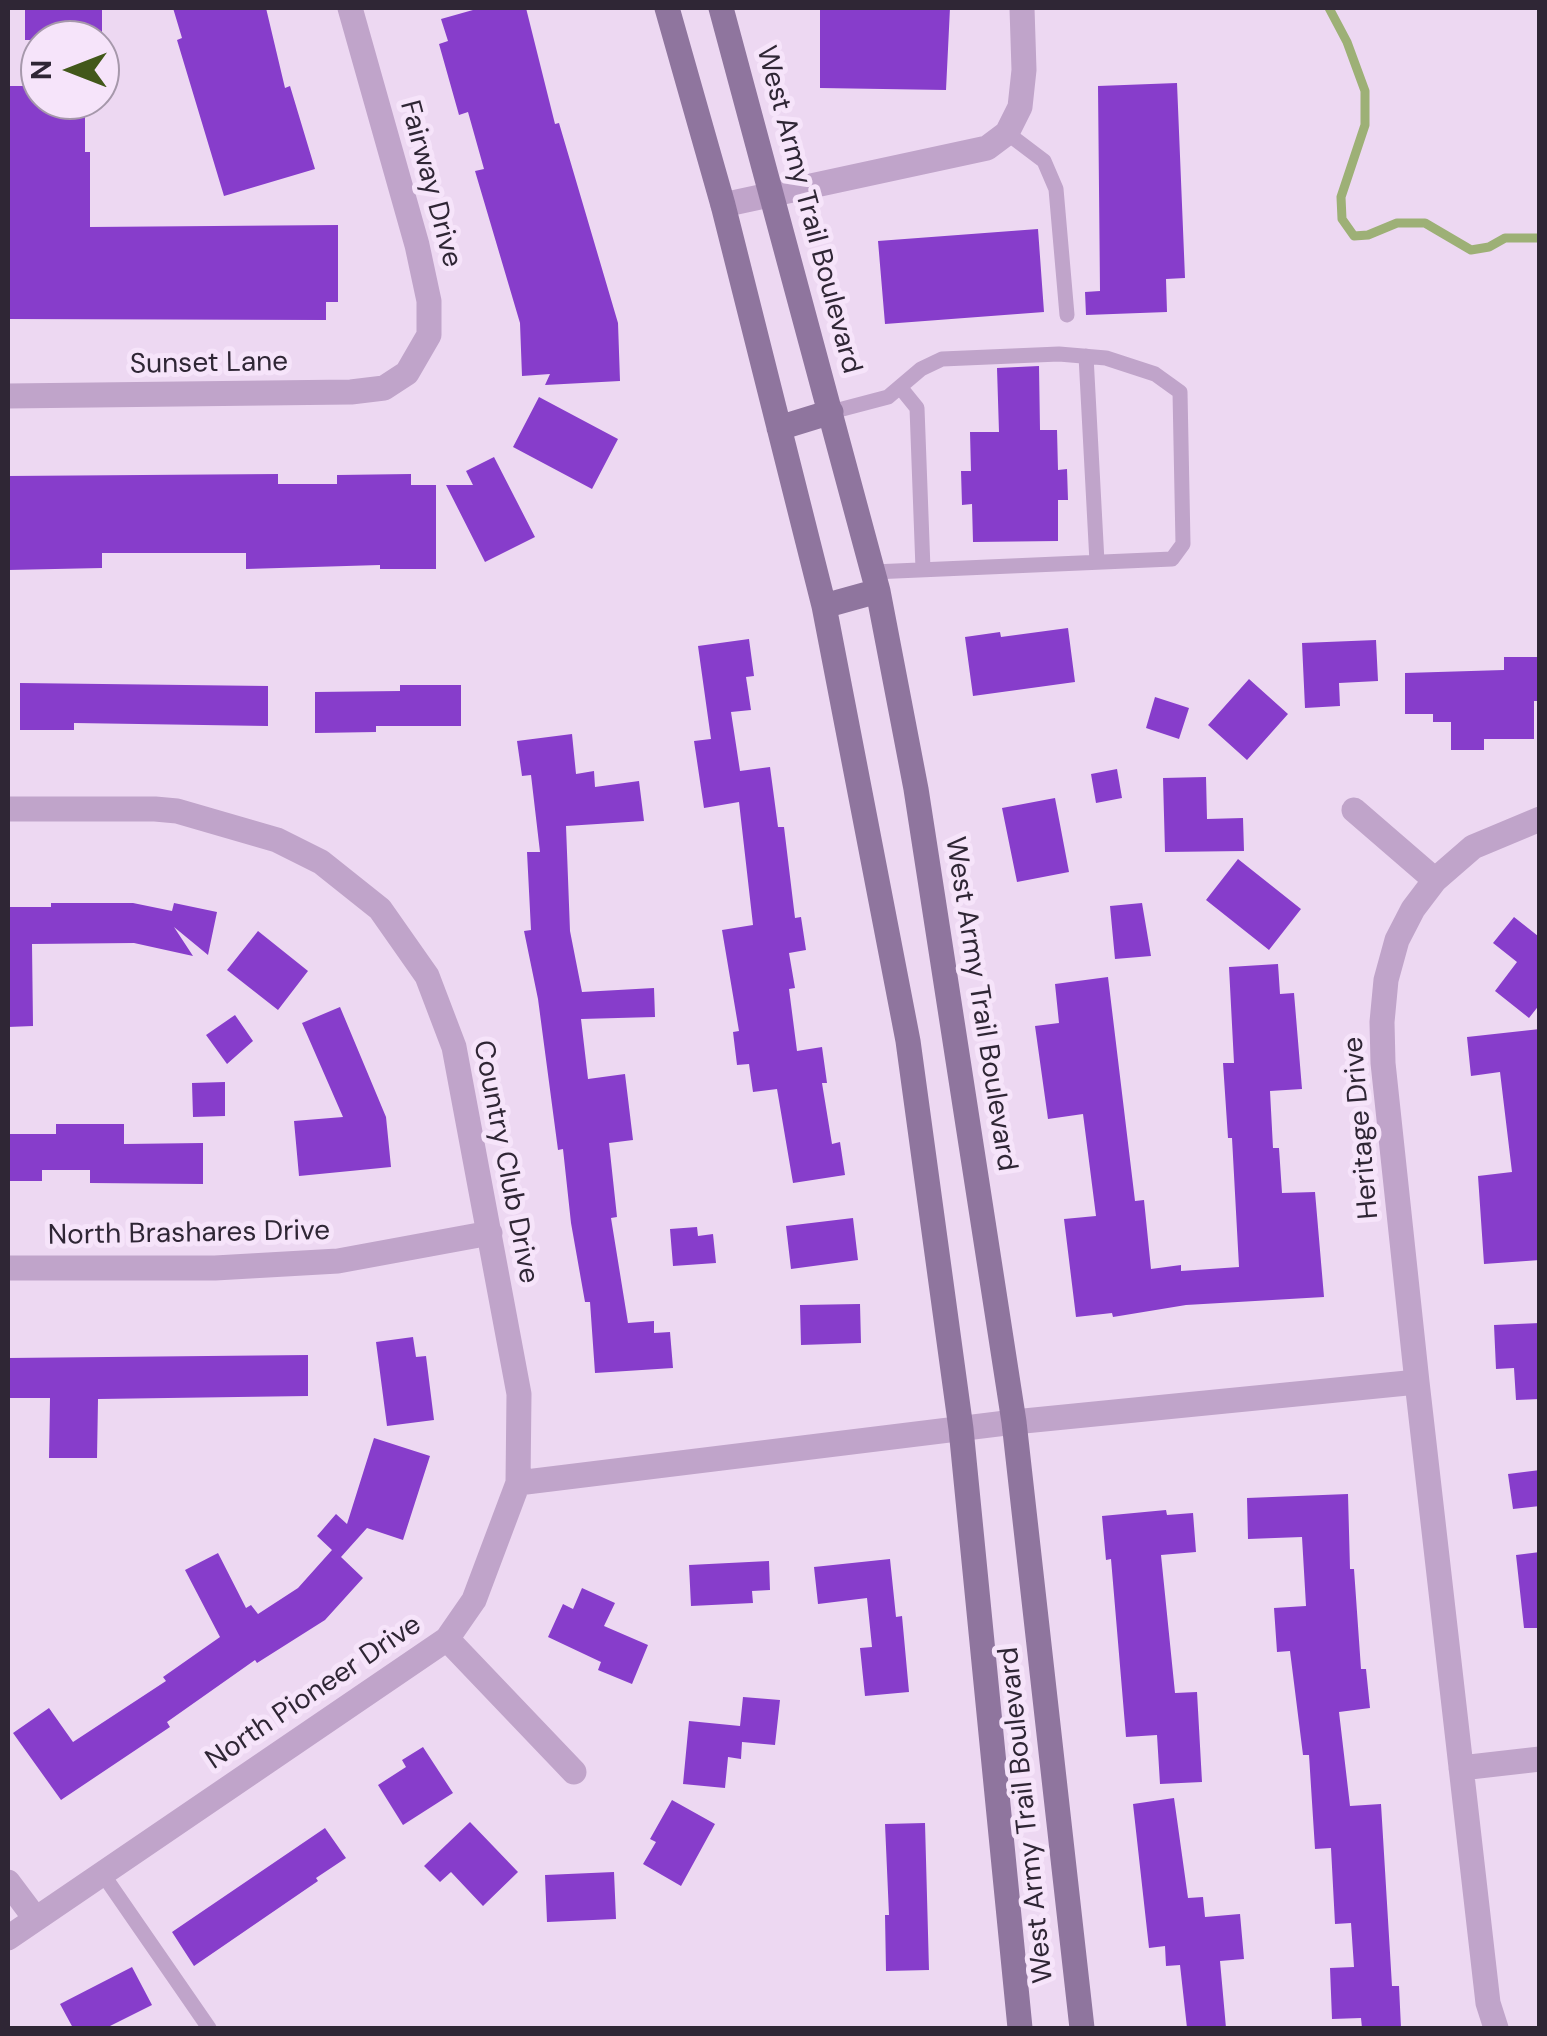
<!DOCTYPE html>
<html>
<head>
<meta charset="utf-8">
<style>
	body { margin:0 }
	#map { position:relative; width:1547px; height:2036px; overflow:hidden; background:#edd8f2; font-family:"DM Sans",sans-serif }
	canvas { display:block }
	.frame { position:absolute; inset:0; border:10px solid #2f2635; pointer-events:none }
	.north { position:absolute; left:20px; top:20px; width:100px; height:100px; box-sizing:border-box; background:#f6e4fa; border:2px solid #a698ab; border-radius:50%; rotate:270deg; font-size:28px; font-weight:700; line-height:40px; text-align:center; color:#2f2635 }
	.north::after { content:''; display:block; margin:auto; width:35px; height:45px; background:#42581a; clip-path:polygon(50% 0,100% 100%,50% 72%,0 100%) }
</style>
</head>
<body>
<div id="map">
<canvas width="1547" height="2036"></canvas>
<div class="frame"></div>
<div class="north">N</div>
</div>
<script>
const ctx = document.querySelector('canvas').getContext('2d');
ctx.lineJoin = 'round';
function toPath(rows) {
  const path = new Path2D();
  for (const r of rows) {
    path.moveTo(r[0], r[1]);
    for (let i = 2; i < r.length; i += 2) path.lineTo(r[i], r[i + 1]);
  }
  return path;
}
function strokePath(path, color, width, dash) {
  ctx.strokeStyle = color;
  ctx.lineWidth = width;
  ctx.lineCap = dash ? 'butt' : 'round';
  ctx.setLineDash(dash || []);
  ctx.stroke(path);
}
function fillPath(path, color) {
  ctx.fillStyle = color;
  ctx.fill(path, 'evenodd');
}
function write(font, color, halo, rows, align = 'center') {
  ctx.font = font + ' "DM Sans",sans-serif';
  ctx.lineWidth = 10;
  ctx.setLineDash([]);
  ctx.textBaseline = 'middle';
  ctx.strokeStyle = halo;
  ctx.fillStyle = color;
  for (const [text, x, y, turn = 0] of rows) {
    ctx.save();
    ctx.translate(x, y);
    ctx.rotate((+turn || 0) * Math.PI / 180);
    ctx.textAlign = isNaN(turn) ? turn : align;
    if (halo) ctx.strokeText(text, 0, 0);
    ctx.fillText(text, 0, 0);
    ctx.restore();
  }
}
strokePath(toPath([
	[1329,8,1347,42,1365,91,1365,125,1341,197,1342,219,1354,236,1368,235,1397,223,1425,223,1471,250,1489,247,1505,238,1540,238]
]), '#9db076', 9);
fillPath(toPath([
	[25,8,102,8,102,40,25,40],
	[173,8,266,8,285,88,290,86,315,169,224,196,177,40,182,38],
	[480,8,526,8,555,124,559,123,618,323,620,381,545,385,550,374,522,376,520,323,475,171,484,169,468,112,459,115,439,44,448,41,441,19],
	[820,8,950,8,946,90,820,88],
	[1177,83,1185,278,1166,279,1167,312,1086,315,1085,292,1100,291,1098,86],
	[10,86,40,86,40,100,85,100,85,152,90,152,90,227,338,225,338,302,326,302,326,320,8,319],
	[1038,229,1044,312,885,324,878,241],
	[1039,366,1040,430,1057,430,1058,470,1067,469,1068,500,1058,500,1058,541,973,542,972,504,962,505,961,471,971,471,970,432,999,432,997,368],
	[539,397,618,439,592,489,513,447],
	[494,457,535,537,485,562,446,485,473,485,466,471],
	[278,474,278,484,337,484,337,475,411,474,411,485,436,485,436,569,380,569,380,565,246,569,246,553,102,553,102,568,8,570,8,476],
	[1068,628,1075,682,973,696,965,637,1000,632,1001,637],
	[749,639,754,676,746,677,751,710,731,712,740,771,770,767,778,827,784,827,795,918,801,917,806,950,789,953,795,988,789,989,797,1051,822,1047,827,1083,822,1083,832,1144,840,1142,845,1175,793,1183,777,1089,753,1092,749,1064,737,1065,733,1032,739,1031,722,930,753,925,739,802,704,808,694,741,711,739,698,646],
	[1376,640,1378,681,1339,683,1340,706,1305,708,1302,643],
	[1504,657,1540,657,1540,701,1534,701,1534,739,1484,739,1484,750,1451,750,1451,722,1433,722,1433,714,1405,714,1405,673,1504,670],
	[1249,679,1288,714,1247,760,1208,725],
	[20,683,268,686,268,726,74,723,74,730,20,730],
	[400,685,461,685,461,726,376,726,376,732,315,733,315,692,400,691],
	[1155,697,1189,708,1179,739,1146,728],
	[572,734,576,774,594,771,595,787,639,781,644,821,566,826,570,931,582,992,654,988,655,1017,581,1019,588,1079,625,1074,633,1140,609,1143,617,1217,611,1218,628,1323,654,1321,654,1333,670,1332,673,1368,595,1373,590,1302,585,1302,571,1223,563,1149,558,1150,538,999,524,931,531,930,527,852,540,852,531,775,522,776,517,741],
	[1117,769,1122,798,1096,803,1091,774],
	[1206,777,1207,819,1243,818,1244,851,1165,852,1163,778],
	[1055,798,1069,872,1017,882,1002,808],
	[1238,859,1301,909,1269,950,1206,900],
	[51,903,133,903,172,911,174,903,217,912,208,955,174,927,193,956,134,943,32,944,33,1026,8,1027,8,907,51,907],
	[1142,903,1151,956,1115,959,1110,906],
	[1514,917,1538,936,1540,934,1540,1004,1529,1018,1495,991,1517,962,1493,943],
	[258,931,308,971,278,1010,227,970],
	[1278,964,1280,994,1294,993,1302,1089,1270,1091,1273,1148,1279,1148,1282,1193,1315,1192,1324,1297,1186,1305,1113,1317,1112,1313,1076,1317,1064,1219,1096,1216,1083,1114,1048,1119,1035,1026,1059,1023,1055,984,1108,977,1135,1201,1144,1200,1151,1269,1181,1265,1181,1271,1239,1267,1232,1138,1228,1138,1223,1063,1234,1063,1229,967],
	[340,1007,386,1117,391,1167,299,1176,294,1121,343,1117,302,1023],
	[235,1015,253,1041,227,1064,206,1035],
	[1540,1029,1540,1260,1484,1264,1478,1176,1512,1172,1500,1072,1471,1076,1467,1037],
	[225,1082,225,1116,193,1117,192,1083],
	[56,1124,124,1124,124,1144,203,1143,203,1184,90,1183,90,1170,42,1170,42,1181,8,1181,8,1134,56,1134],
	[853,1218,858,1260,791,1269,786,1226],
	[697,1227,698,1236,713,1234,716,1263,673,1266,670,1229],
	[860,1304,861,1343,801,1345,800,1305],
	[1540,1323,1540,1399,1516,1400,1514,1368,1496,1369,1494,1325],
	[413,1337,416,1357,426,1356,434,1420,387,1426,376,1342],
	[308,1355,308,1396,98,1399,97,1458,49,1458,50,1398,8,1398,8,1358],
	[374,1438,430,1456,403,1540,367,1528,341,1557,363,1578,325,1620,257,1663,255,1660,167,1722,170,1727,61,1800,13,1733,49,1708,73,1742,166,1681,163,1677,220,1637,185,1570,218,1553,246,1608,251,1605,258,1614,298,1588,332,1550,317,1536,336,1514,347,1524],
	[1540,1470,1540,1506,1513,1509,1508,1474],
	[1348,1494,1350,1569,1354,1569,1361,1669,1366,1669,1370,1708,1339,1712,1350,1806,1381,1804,1392,1986,1399,1986,1401,2028,1362,2028,1361,2018,1332,2019,1330,1968,1354,1967,1351,1923,1335,1924,1331,1848,1315,1849,1309,1755,1303,1755,1290,1651,1277,1652,1274,1608,1306,1606,1302,1537,1248,1539,1247,1498],
	[1166,1510,1167,1515,1193,1513,1196,1552,1161,1555,1175,1693,1197,1692,1202,1782,1160,1784,1157,1735,1126,1737,1111,1559,1106,1560,1102,1516],
	[1540,1552,1540,1628,1524,1628,1516,1555],
	[890,1559,896,1617,902,1616,909,1692,865,1696,860,1648,872,1647,867,1598,818,1604,814,1567],
	[769,1561,770,1590,752,1591,753,1603,691,1606,689,1565],
	[582,1588,615,1603,604,1626,648,1645,632,1684,598,1670,601,1662,548,1637,563,1604,573,1609],
	[743,1697,780,1700,775,1745,742,1742,741,1759,728,1757,725,1788,683,1784,689,1721,740,1726],
	[423,1747,453,1793,403,1825,378,1785,406,1767,402,1760],
	[1174,1798,1188,1898,1203,1897,1205,1917,1240,1914,1244,1959,1220,1961,1226,2028,1187,2028,1180,1965,1166,1966,1165,1946,1149,1948,1133,1804],
	[672,1800,715,1824,681,1886,643,1864,656,1842,650,1839],
	[470,1822,518,1872,483,1906,451,1872,440,1882,424,1866],
	[925,1823,929,1970,886,1971,885,1915,889,1915,885,1824],
	[325,1828,346,1858,316,1878,318,1881,194,1966,172,1932],
	[614,1872,616,1919,547,1922,545,1875],
	[132,1967,152,2005,106,2028,73,2028,60,2004]
]), '#873dcb');
strokePath(toPath([
	[1007,133,1044,161,1056,189,1067,315],
	[1086,356,1097,562],
	[900,387,917,408,923,569],
	[831,412,888,397,921,369,942,359,1059,354,1106,358,1155,374,1180,392,1183,544,1172,559,873,572],
	[102,1873,209,2028]
]), '#c0a4ca', 15);
strokePath(toPath([
	[723,205,987,148,1007,133,1020,107,1024,70,1022,8],
	[8,396,351,392,384,388,407,373,429,335,429,301,417,245,350,8],
	[8,809,155,809,177,811,277,840,321,862,380,909,427,976,454,1047,519,1394,518,1483],
	[1354,810,1435,880],
	[8,1268,215,1268,338,1261,490,1233],
	[447,1639,574,1772],
	[1461,1768,1540,1759],
	[8,1882,35,1918],
	[8,1938,447,1639,474,1600,518,1483,1014,1422,1417,1382],
	[1496,2028,1488,2003,1417,1382,1383,1063,1382,1022,1386,980,1397,940,1413,909,1435,880,1473,847,1540,819]
]), '#c0a4ca', 25);
strokePath(toPath([
	[667,8,723,205,824,606,908,1041,961,1429,1020,2028],
	[721,8,878,591,916,789,1014,1422,1082,2028],
	[779,428,831,412],
	[824,606,878,591]
]), '#8f759e', 25);
write('28px', '#2f2635', '#f6e4fa', [
	["Fairway Drive",430,184,75],
	["West Army Trail Boulevard",808,210,75],
	["Sunset Lane",209,364,-1],
	["West Army Trail Boulevard",980,1004,81],
	["Heritage Drive",1362,1128,-95],
	["Country Club Drive",505,1162,79],
	["North Brashares Drive",189,1234,-1],
	["North Pioneer Drive",314,1693,-34],
	["West Army Trail Boulevard",1027,1815,-96]
]);
</script>
</body>
</html>
